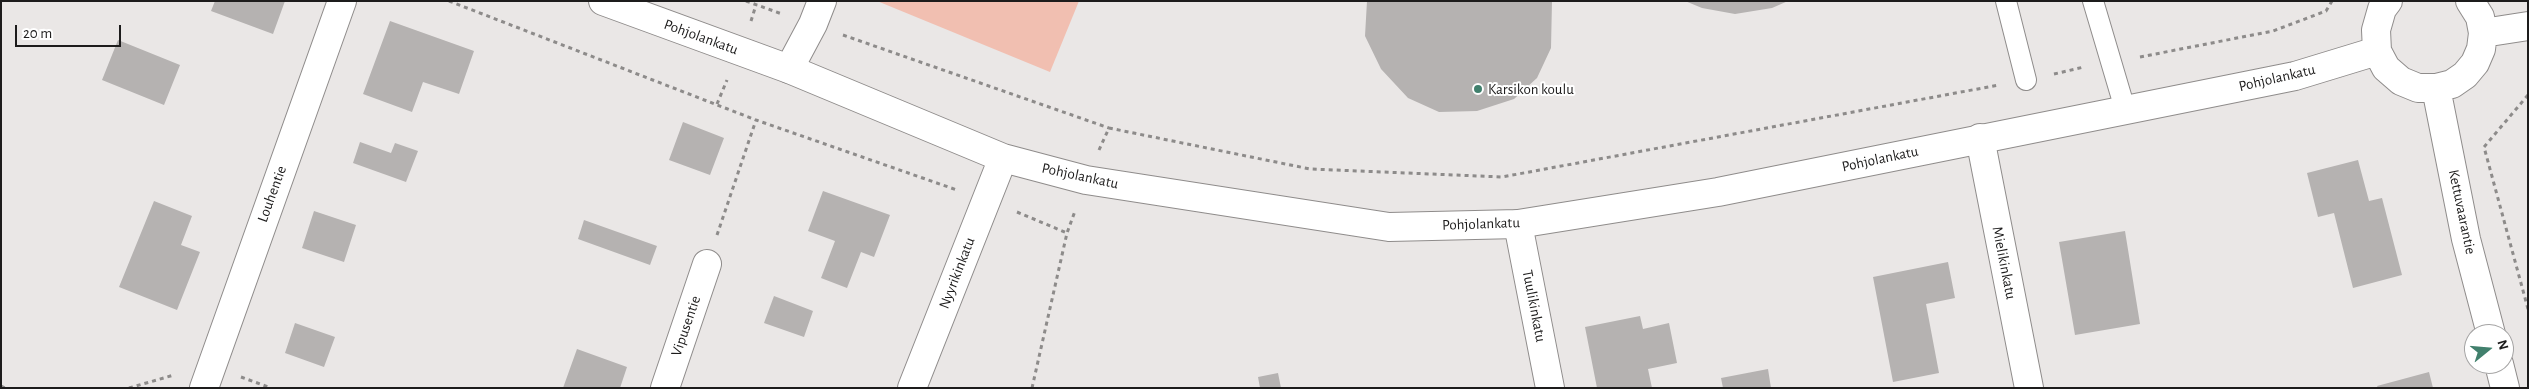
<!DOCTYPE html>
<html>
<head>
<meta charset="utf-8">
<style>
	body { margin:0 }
	#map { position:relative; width:2529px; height:389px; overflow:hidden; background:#eae7e6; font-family:"Alegreya Sans",sans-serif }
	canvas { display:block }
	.frame { position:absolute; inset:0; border:2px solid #1d1c1c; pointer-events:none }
	.north { position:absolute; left:2464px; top:324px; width:50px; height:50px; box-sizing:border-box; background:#fff; border:1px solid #a5a4a4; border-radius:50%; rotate:73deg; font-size:14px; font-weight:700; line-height:20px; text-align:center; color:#1d1c1c }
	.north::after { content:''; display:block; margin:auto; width:18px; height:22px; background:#41806d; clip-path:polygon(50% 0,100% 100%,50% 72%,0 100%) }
	.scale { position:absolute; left:15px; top:25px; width:106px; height:22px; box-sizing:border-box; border:2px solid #1d1c1c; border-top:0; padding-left:6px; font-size:15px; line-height:18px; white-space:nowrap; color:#1d1c1c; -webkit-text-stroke:4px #fff; paint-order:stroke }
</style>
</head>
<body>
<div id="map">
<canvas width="2529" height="389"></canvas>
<div class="frame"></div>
<div class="north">N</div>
<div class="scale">20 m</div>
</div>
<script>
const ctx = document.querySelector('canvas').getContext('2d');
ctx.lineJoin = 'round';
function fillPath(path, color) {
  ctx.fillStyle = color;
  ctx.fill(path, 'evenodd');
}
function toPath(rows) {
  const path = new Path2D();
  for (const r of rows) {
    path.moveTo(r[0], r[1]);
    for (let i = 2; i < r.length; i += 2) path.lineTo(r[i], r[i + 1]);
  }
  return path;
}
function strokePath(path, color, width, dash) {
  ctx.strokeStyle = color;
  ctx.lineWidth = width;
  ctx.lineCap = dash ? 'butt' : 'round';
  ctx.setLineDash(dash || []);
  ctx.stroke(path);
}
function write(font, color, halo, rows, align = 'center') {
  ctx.font = font + ' "Alegreya Sans",sans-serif';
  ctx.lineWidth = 4;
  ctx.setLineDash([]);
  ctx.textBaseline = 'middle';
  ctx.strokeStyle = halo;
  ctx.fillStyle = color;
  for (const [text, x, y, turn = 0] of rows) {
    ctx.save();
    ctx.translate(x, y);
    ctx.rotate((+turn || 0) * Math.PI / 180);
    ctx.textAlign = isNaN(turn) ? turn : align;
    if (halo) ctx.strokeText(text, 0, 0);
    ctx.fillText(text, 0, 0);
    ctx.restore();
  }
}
fillPath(toPath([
	[877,1,1079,1,1050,72]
]), '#f1bfb1');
fillPath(toPath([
	[215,1,285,1,273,34,211,11],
	[1367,1,1552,1,1551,48,1537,78,1514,99,1477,111,1439,112,1408,98,1381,69,1365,36],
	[1685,1,1788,1,1772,8,1735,14,1702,8],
	[390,21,474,51,459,94,423,82,412,112,363,94],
	[118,40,180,65,164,105,102,80],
	[683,122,724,138,710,175,669,160],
	[360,142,391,153,395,143,418,151,406,182,353,163],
	[2358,160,2369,201,2382,198,2402,275,2353,288,2334,213,2318,217,2307,173],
	[823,191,890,215,874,257,861,252,847,288,821,278,835,241,808,231],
	[154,201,192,216,181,245,200,252,177,310,119,287],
	[314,211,356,225,344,262,302,248],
	[584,220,657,246,650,265,578,239],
	[2125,231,2140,324,2075,335,2059,242],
	[1948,262,1955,298,1926,304,1939,373,1893,382,1873,277],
	[774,296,813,311,804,337,764,323],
	[1640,316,1643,329,1669,323,1677,363,1648,369,1652,388,1597,388,1585,327],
	[295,323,335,337,324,367,285,353],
	[577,349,627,367,620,388,563,388],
	[1768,369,1771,388,1723,388,1721,378],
	[2429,372,2433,388,2378,388,2377,386],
	[1278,373,1281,388,1260,388,1258,377]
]), '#b5b2b1');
const service = toPath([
	[2006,1,2026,80],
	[2093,1,2125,109]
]);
const minor = toPath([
	[789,69,813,24,822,1],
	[1980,138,2029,388],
	[1518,224,1550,388],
	[204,388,342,1],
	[665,388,707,264]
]);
const tertiary = toPath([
	[603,1,789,69,1003,158,1086,180,1389,227,1518,224,1718,192,2295,76,2377,51],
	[2388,1,2382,9,2376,30,2377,51,2386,68,2401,81,2418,88,2436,88,2452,84,2465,75,2475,63,2481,49,2483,33,2480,17,2470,1],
	[2483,33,2528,26],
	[2436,88,2466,239,2491,334],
	[2499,364,2505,388],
	[912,388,1003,158]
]);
strokePath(service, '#8f8c8b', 22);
strokePath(minor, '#8f8c8b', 30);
strokePath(tertiary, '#8f8c8b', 30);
strokePath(toPath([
	[449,1,756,120,957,190],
	[746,1,782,14],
	[751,21,756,5],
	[843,35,1109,128],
	[2140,57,2273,31,2326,11,2332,1],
	[2054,74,2084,67],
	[2528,95,2484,147,2528,309],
	[717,104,727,80],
	[1099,150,1109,128,1310,169,1502,177,1999,85],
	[1017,212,1067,233],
	[717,235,756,120],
	[241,377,271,388],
	[1,386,5,388],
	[129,388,174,375],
	[1032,388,1067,233,1075,211]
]), '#8d8b8a', 3, [4, 4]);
strokePath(service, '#fff', 20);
strokePath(minor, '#fff', 28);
strokePath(tertiary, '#fff', 28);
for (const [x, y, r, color] of [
	[1478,89,5,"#41806d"]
]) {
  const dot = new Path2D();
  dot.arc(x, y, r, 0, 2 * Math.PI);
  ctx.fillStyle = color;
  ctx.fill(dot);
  strokePath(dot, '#fff', 2);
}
write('15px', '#1d1c1c', '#fff', [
	["Pohjolankatu",701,37,20],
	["Pohjolankatu",2277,78,-13],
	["Pohjolankatu",1880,159,-12],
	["Pohjolankatu",1080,176,12],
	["Louhentie",272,194,-70],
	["Kettuvaarantie",2462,212,78],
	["Pohjolankatu",1481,224,-2],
	["Mielikinkatu",2004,263,79],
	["Nyyrikinkatu",957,273,-69],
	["Tuulikinkatu",1534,306,79],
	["Vipusentie",686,326,-71]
]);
write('15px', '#1d1c1c', '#fff', [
	["Karsikon koulu",1488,89]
], 'left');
</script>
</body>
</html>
